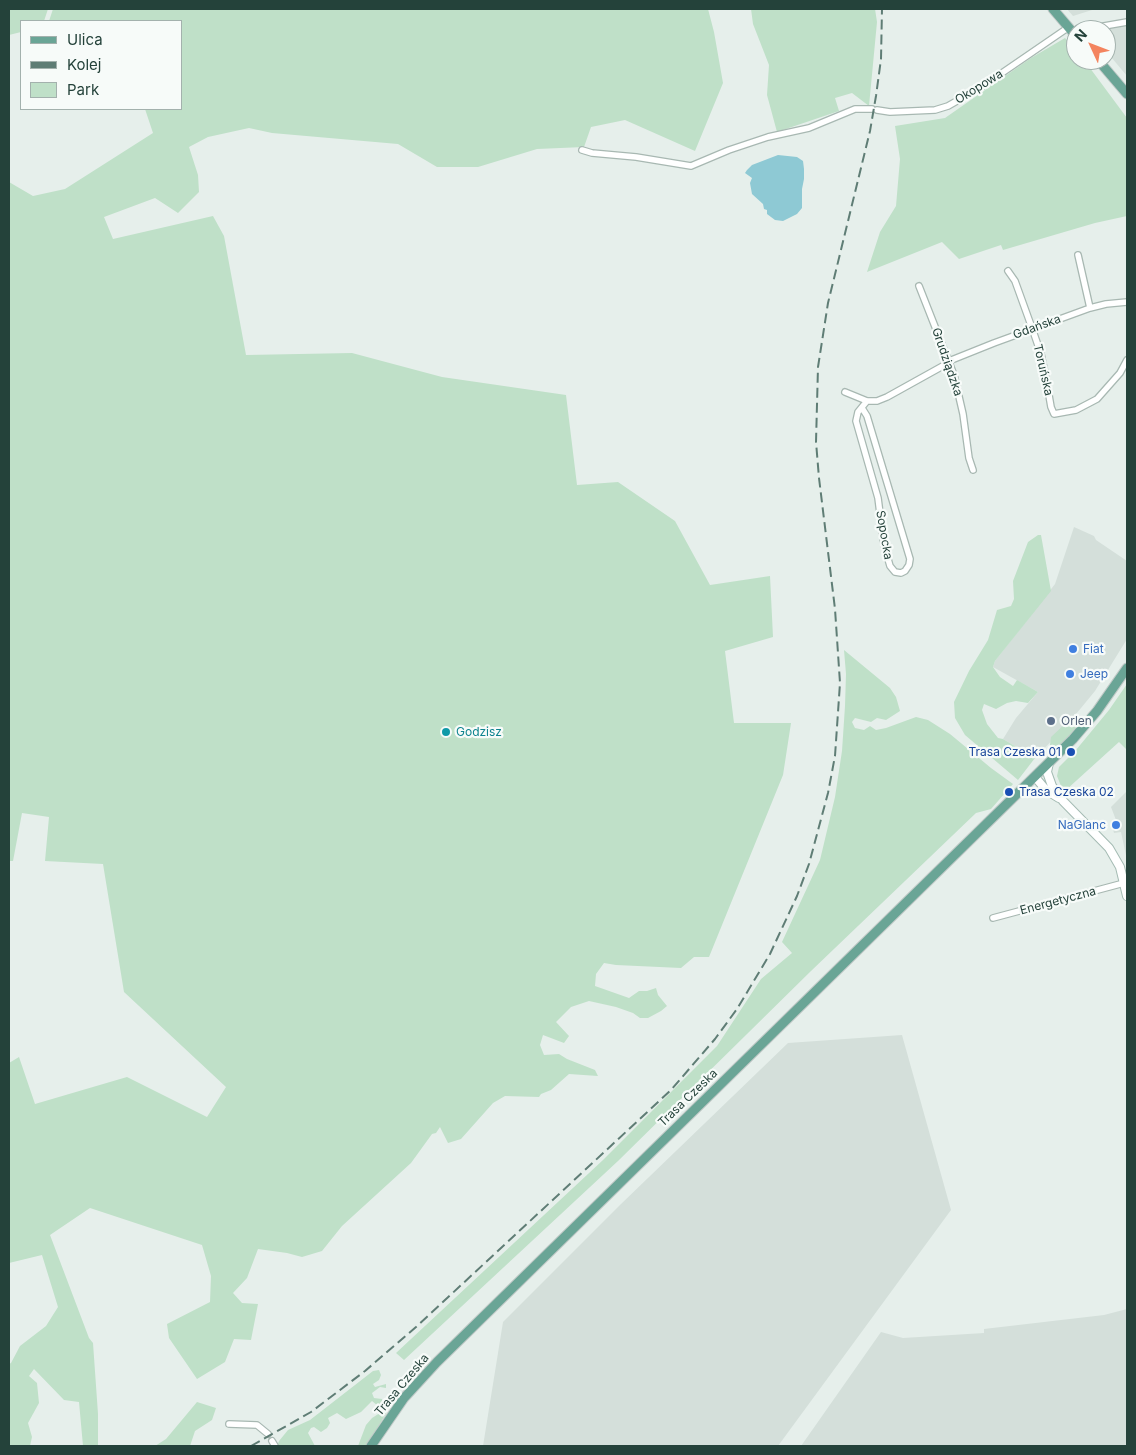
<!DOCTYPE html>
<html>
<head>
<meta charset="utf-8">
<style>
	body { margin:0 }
	#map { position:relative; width:1136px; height:1455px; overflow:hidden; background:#e6efeb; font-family:Inter,sans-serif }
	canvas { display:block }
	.frame { position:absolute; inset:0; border:10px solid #24423a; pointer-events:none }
	.legend { position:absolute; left:20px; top:20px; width:162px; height:90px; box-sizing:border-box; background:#f7fbf9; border:1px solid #a3b1ad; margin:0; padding:6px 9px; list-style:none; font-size:15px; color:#24423a }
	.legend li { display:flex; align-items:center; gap:10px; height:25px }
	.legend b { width:25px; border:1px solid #a3b1ad }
	.north { position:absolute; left:1066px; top:20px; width:50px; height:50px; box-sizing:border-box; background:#f7fbf9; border:1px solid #a3b1ad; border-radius:50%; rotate:313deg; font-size:14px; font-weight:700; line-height:20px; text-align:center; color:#24423a }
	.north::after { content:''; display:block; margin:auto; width:18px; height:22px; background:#f4845f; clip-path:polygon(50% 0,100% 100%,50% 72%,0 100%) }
</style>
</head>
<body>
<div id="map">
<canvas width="1136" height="1455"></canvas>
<div class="frame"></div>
<ul class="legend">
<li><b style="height:6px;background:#6aa596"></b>Ulica</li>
<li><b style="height:6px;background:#5f7d75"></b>Kolej</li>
<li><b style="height:14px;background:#bfe0c8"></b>Park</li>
</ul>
<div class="north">N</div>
</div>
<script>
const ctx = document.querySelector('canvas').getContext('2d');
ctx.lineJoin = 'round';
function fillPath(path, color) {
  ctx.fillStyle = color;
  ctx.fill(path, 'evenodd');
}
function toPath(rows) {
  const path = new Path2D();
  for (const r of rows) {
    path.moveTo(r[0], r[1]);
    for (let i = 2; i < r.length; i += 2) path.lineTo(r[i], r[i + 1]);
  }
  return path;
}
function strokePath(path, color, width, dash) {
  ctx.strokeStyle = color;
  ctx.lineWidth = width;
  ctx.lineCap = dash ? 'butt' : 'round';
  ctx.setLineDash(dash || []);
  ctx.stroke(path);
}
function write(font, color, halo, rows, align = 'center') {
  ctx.font = font + ' Inter,sans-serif';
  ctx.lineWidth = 4.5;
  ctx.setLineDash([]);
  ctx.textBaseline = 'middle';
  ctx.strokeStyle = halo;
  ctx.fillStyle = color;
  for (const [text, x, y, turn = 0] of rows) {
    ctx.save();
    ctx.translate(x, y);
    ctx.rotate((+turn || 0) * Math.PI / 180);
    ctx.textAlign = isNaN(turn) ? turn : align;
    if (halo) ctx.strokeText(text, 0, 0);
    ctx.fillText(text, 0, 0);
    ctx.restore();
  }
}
fillPath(toPath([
	[1067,9,1091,9,1092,10,1073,16],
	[1126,24,1127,34,1127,76,1106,51,1106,30,1090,30],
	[1074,527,1094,536,1096,540,1127,561,1127,639,1095,691,1067,725,1035,758,1003,739,1016,718,1038,692,993,667,995,661,1055,584],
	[1127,791,1127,860,1121,832,1114,833,1111,822,1116,820,1111,807],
	[902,1035,951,1210,778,1446,483,1446,503,1322,621,1204,788,1043],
	[1127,1309,1127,1446,801,1446,881,1332,903,1338,984,1333,984,1329,1104,1315]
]), '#d4dfda');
fillPath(toPath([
	[9,9,48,9,44,21,21,21,21,32,9,35],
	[53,9,708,9,714,32,723,83,695,151,625,120,591,127,584,147,537,149,478,167,437,167,398,144,272,133,249,128,208,137,189,147,198,175,199,192,178,213,155,198,104,217,113,239,213,216,224,236,246,355,352,353,442,377,566,395,577,485,618,482,675,521,710,585,770,576,773,637,725,651,734,723,791,723,783,775,709,957,694,957,681,968,616,965,604,963,596,974,595,986,629,998,639,991,647,991,656,988,658,995,667,1006,661,1011,648,1018,640,1018,633,1013,616,1007,589,1001,571,1007,556,1022,569,1036,564,1043,543,1035,540,1045,544,1055,559,1054,567,1059,595,1070,598,1076,569,1074,551,1090,541,1094,539,1097,505,1096,493,1103,461,1139,448,1143,440,1127,436,1133,432,1134,411,1163,342,1226,322,1251,302,1257,287,1253,258,1249,247,1278,233,1293,242,1303,258,1304,251,1340,234,1339,225,1362,197,1379,169,1338,167,1324,210,1302,211,1276,202,1245,90,1208,50,1235,89,1338,93,1343,98,1414,98,1446,83,1446,79,1402,64,1400,34,1369,29,1376,37,1383,39,1403,28,1423,32,1437,30,1446,9,1446,9,1364,11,1363,20,1346,46,1326,58,1307,42,1255,9,1263,9,1063,19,1057,35,1104,127,1077,207,1117,226,1087,124,992,103,864,45,861,49,817,22,813,13,861,9,861,9,182,33,196,65,189,153,133,145,109,181,109,181,21,49,21],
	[751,9,875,9,877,22,869,106,852,93,835,98,839,111,777,132,767,95,769,65,753,24],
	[1065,38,1076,50,1076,60,1084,60,1127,118,1127,216,1095,223,1003,250,1001,245,959,259,942,242,867,272,880,232,896,206,900,159,895,126,945,118,1031,58],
	[1038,535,1041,535,1051,591,995,661,993,667,1000,677,1013,686,1017,680,1038,692,1028,703,1016,701,1007,703,996,709,984,704,982,710,987,724,998,738,1003,739,1035,758,1018,780,965,735,955,718,954,702,969,671,988,640,997,610,1011,606,1014,599,1013,581,1028,542],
	[844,650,890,688,896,697,900,711,886,720,877,718,871,722,855,718,852,722,855,728,864,730,870,726,876,730,886,728,916,717,928,720,950,734,991,768,1013,784,991,809,976,813,811,971,618,1161,404,1360,396,1353,603,1160,717,1046,761,979,792,953,782,942,820,860,835,797,842,751,845,706,846,674],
	[1127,684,1127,750,1119,742,1066,790,1061,786,1057,776,1059,767,1076,750,1109,710],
	[1066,723,1073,723,1076,727,1075,730,1057,749,1053,750,1050,745,1051,737],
	[379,1370,381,1375,379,1380,373,1384,375,1387,386,1384,386,1388,380,1387,372,1393,374,1398,382,1399,383,1404,378,1406,372,1401,361,1412,346,1419,337,1413,328,1418,330,1423,327,1428,321,1432,314,1427,311,1428,308,1433,315,1446,277,1446,279,1441,288,1430,310,1420,373,1371],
	[197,1402,216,1408,212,1420,195,1431,190,1446,155,1446,166,1439],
	[388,1410,367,1446,358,1446,366,1425,372,1418,383,1411]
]), '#bfe0c8');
fillPath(toPath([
	[778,155,797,157,803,161,804,169,804,179,802,189,802,208,797,214,783,221,775,220,767,214,767,210,764,209,763,204,752,194,750,183,752,178,745,173,747,170,752,165]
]), '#8ec9d4');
const street = toPath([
	[1081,30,1127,22],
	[877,110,890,112,935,110,948,106,983,86,1069,27],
	[582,150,592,153,636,157,691,166,729,150,768,137,809,128,855,109,872,109],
	[1078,255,1090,308],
	[1008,271,1015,281,1032,328,1041,354,1046,378,1051,407,1054,414,1076,410,1097,399,1120,373,1127,360],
	[919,286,954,375,963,414,969,458,973,470],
	[949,361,994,343,1090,308,1106,304,1127,302],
	[845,392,867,401,877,401,887,397,950,362],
	[862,408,867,416,910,559,909,565,905,571,901,573,895,572,890,566,884,545,878,498,856,421,858,412,867,401],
	[993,918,1124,883],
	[229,1424,257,1425,268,1434],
	[272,1441,275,1446]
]);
const secondary = toPath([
	[1049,763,1047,772,1052,786,1063,801,1109,848,1120,867,1127,896],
	[1035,777,1046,790,1059,798]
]);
const primary = toPath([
	[1053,9,1076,36],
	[1098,60,1127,94],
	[371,1446,404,1398,437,1362,1073,739,1097,711,1127,668]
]);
strokePath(street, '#a8b8b2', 8);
strokePath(secondary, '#a4bbb3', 10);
strokePath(primary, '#c2cac8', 11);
strokePath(street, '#fff', 5.5);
strokePath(secondary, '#fff', 8);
strokePath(primary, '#6aa596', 9);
strokePath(toPath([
	[251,1446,311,1412,365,1371,416,1327,671,1090,715,1039,737,1009,770,954,797,896,809,864,828,793,835,756,840,683,835,609,819,478,816,442,818,367,828,303,870,131,876,96,881,59,882,9]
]), '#5f7d75', 2, [10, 5]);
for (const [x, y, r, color] of [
	[1073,649,5,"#3f7fe0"],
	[1070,674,5,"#3f7fe0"],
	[1051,721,5,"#5c6f8a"],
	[446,732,5,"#0f9aa8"],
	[1071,752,5,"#1a4fb4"],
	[1009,792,5,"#1a4fb4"],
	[1116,825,5,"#3f7fe0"]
]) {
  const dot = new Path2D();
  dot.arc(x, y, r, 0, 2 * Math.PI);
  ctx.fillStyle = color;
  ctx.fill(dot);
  strokePath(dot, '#f7fbf9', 2);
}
write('12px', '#24423a', '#f7fbf9', [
	["Okopowa",979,87,-32],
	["Gdańska",1037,327,-20],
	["Grudziądzka",947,362,71],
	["Toruńska",1043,370,77],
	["Sopocka",884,535,80],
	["Energetyczna",1058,901,-15],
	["Trasa Czeska",688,1098,-44],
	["Trasa Czeska",402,1385,-50]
]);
write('12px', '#366cbe', '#f7fbf9', [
	["Fiat",1083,649],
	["Jeep",1080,674],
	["NaGlanc",1106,825,"right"]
], 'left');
write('12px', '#4e5e75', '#f7fbf9', [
	["Orlen",1061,721]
], 'left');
write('12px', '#0d838f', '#f7fbf9', [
	["Godzisz",456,732]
], 'left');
write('12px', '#164399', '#f7fbf9', [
	["Trasa Czeska 01",1061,752],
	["Trasa Czeska 02",1019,792,"left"]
], 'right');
</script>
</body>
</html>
